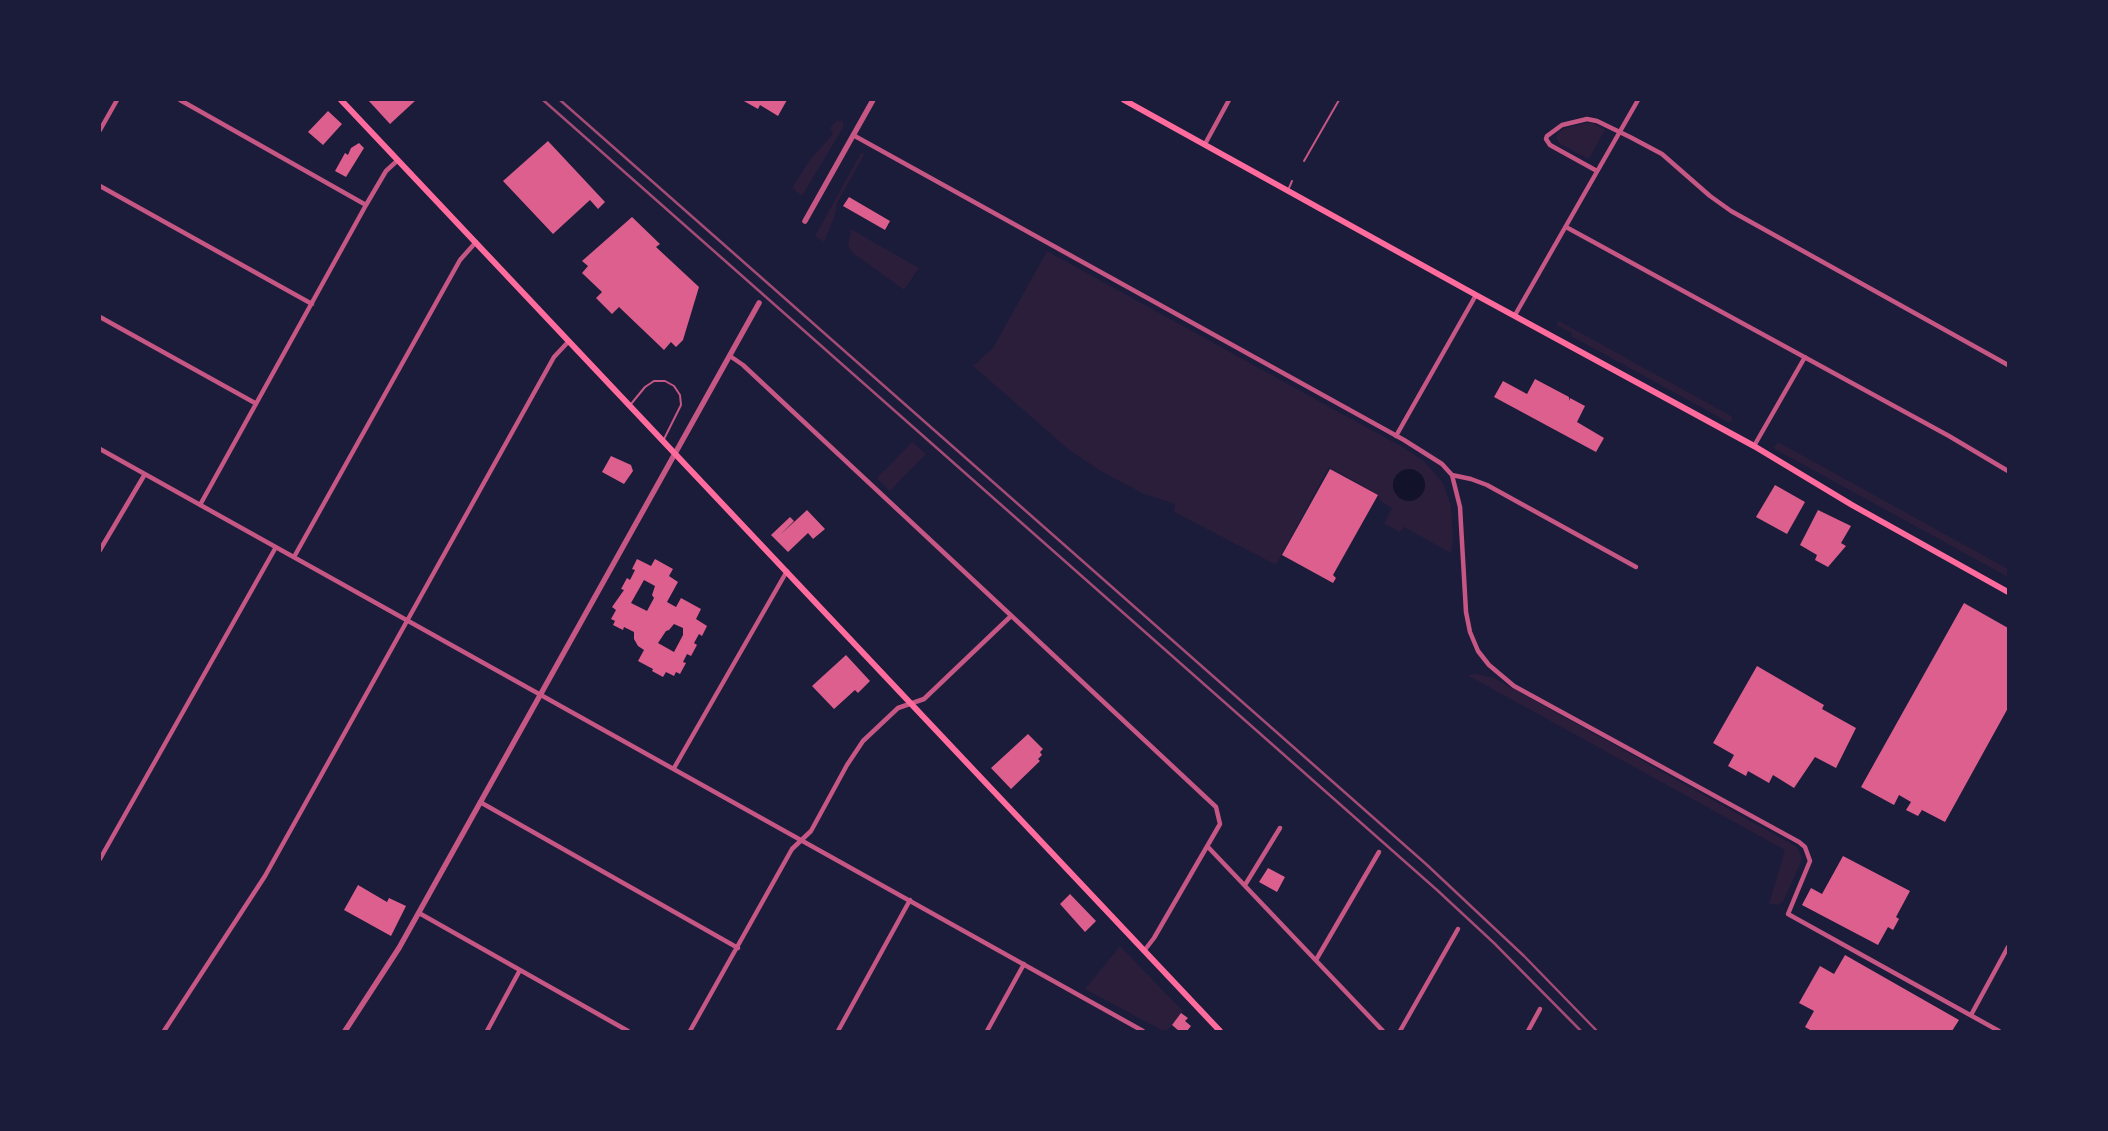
<!DOCTYPE html>
<html>
<head>
<meta charset="utf-8">
<style>
	body { margin:0 }
	#map { position:relative; width:2108px; height:1131px; overflow:hidden; background:#1b1b3a; font-family:"Open Sans",sans-serif }
	canvas { display:block }
	.frame { position:absolute; inset:0; border:101px solid #1b1b3a; pointer-events:none }
</style>
</head>
<body>
<div id="map">
<canvas width="2108" height="1131"></canvas>
<div class="frame"></div>
</div>
<script>
const ctx = document.querySelector('canvas').getContext('2d');
ctx.lineJoin = 'round';
function fillPath(path, color) {
  ctx.fillStyle = color;
  ctx.fill(path, 'evenodd');
}
function toPath(rows) {
  const path = new Path2D();
  for (const r of rows) {
    if (r.length === 3) {
      path.moveTo(r[0] + r[2], r[1]);
      path.arc(r[0], r[1], r[2], 0, 2 * Math.PI);
      continue;
    }
    path.moveTo(r[0], r[1]);
    for (let i = 2; i < r.length; i += 2) path.lineTo(r[i], r[i + 1]);
  }
  return path;
}
function strokePath(path, color, width, dash) {
  ctx.strokeStyle = color;
  ctx.lineWidth = width;
  ctx.lineCap = dash ? 'butt' : 'round';
  ctx.setLineDash(dash || []);
  ctx.stroke(path);
}
fillPath(toPath([
	[837,120,843,122,843,128,802,196,792,188,809,161,833,134,830,128],
	[1586,123,1592,123,1605,130,1589,159,1560,144,1557,139,1557,134,1563,129],
	[861,153,865,153,837,203,834,218,824,242,815,236],
	[851,229,919,268,904,290,853,253,848,246],
	[1047,251,1404,448,1424,461,1443,483,1451,506,1453,540,1451,553,1404,527,1400,532,1384,524,1392,508,1382,502,1379,499,1379,495,1329,467,1276,565,1174,512,1175,504,1142,493,1102,472,1068,449,973,366,993,348],
	[1559,321,1733,417,1731,421,1728,422,1571,336,1572,333,1556,325],
	[912,442,926,454,890,491,877,478],
	[1778,442,2008,569,2008,577,1773,448],
	[1477,674,1494,678,1797,847,1802,857,1800,864,1783,902,1778,905,1769,904,1785,850,1467,675],
	[1120,946,1183,1011,1167,1031,1163,1031,1085,989]
]), '#2a1e3b');
fillPath(toPath([
	[1409,485,16]
]), '#12122b');
fillPath(toPath([
	[368,100,416,100,390,124],
	[742,100,787,100,778,116,760,105,758,109],
	[328,111,342,124,323,145,308,132],
	[548,141,605,202,598,209,590,200,553,234,503,181],
	[359,143,364,148,346,177,335,171,345,153,348,155,351,148],
	[849,197,890,221,885,230,843,206],
	[632,217,660,244,656,247,699,287,683,340,676,347,671,342,664,350,619,307,612,314,596,298,602,292,582,273,588,266,582,261],
	[1535,379,1569,397,1569,401,1570,398,1585,406,1577,422,1604,438,1596,452,1494,397,1503,381,1527,394],
	[611,456,631,465,633,471,624,484,602,472],
	[1330,469,1378,495,1333,575,1336,578,1333,583,1282,555],
	[1775,485,1805,502,1787,534,1756,517],
	[807,510,825,529,813,539,808,533,788,552,771,535,790,517,794,521,780,535],
	[1818,510,1851,526,1841,543,1846,546,1828,567,1815,560,1817,555,1800,545],
	[637,559,651,566,655,559,673,569,669,576,678,582,667,602,676,607,681,598,701,609,696,619,707,626,702,636,699,634,694,643,697,645,691,656,687,654,683,662,686,663,680,674,676,672,674,676,666,672,663,677,652,671,653,669,638,661,644,650,638,646,634,639,634,632,624,627,623,630,613,625,615,621,611,619,616,610,612,607,624,590,621,589,627,578,630,580,635,570,632,569],
	[644,580,655,586,652,595,654,598,647,611,631,603],
	[674,624,683,628,683,635,674,652,658,643,666,631,669,630],
	[1964,603,2008,628,2008,708,1945,822,1922,810,1918,816,1906,810,1911,802,1899,795,1894,805,1861,787],
	[846,655,870,681,858,693,855,690,834,709,812,686],
	[1757,666,1824,705,1822,709,1856,728,1836,768,1815,757,1794,788,1773,775,1769,783,1748,771,1746,776,1728,766,1734,755,1713,743],
	[1028,734,1043,749,1040,752,1042,755,1038,759,1040,761,1011,789,991,768],
	[1843,856,1910,891,1896,917,1899,919,1893,930,1888,927,1878,945,1802,905,1811,888,1822,894],
	[1268,868,1285,877,1277,892,1259,882],
	[358,885,387,902,389,898,406,906,391,936,344,910],
	[1070,894,1096,921,1085,932,1060,904],
	[1845,955,1959,1020,1952,1031,1812,1031,1805,1027,1814,1011,1799,1003,1820,966,1834,974],
	[1181,1013,1188,1018,1185,1021,1191,1026,1187,1031,1179,1031,1172,1025]
]), '#dd5f8e');
strokePath(toPath([
	[1304,161,1339,100],
	[1289,188,1292,181],
	[631,404,645,387,654,381,665,381,674,386,680,395,681,405,664,439]
]), '#c65784', 2);
strokePath(toPath([
	[180,100,366,205],
	[100,130,117,100],
	[853,135,1404,440,1442,464,1452,475,1471,479,1487,485,1636,567],
	[1205,144,1229,100],
	[1597,171,1550,145,1546,139,1547,136,1562,125,1587,119,1597,121,1630,137,1662,154,1710,196,1731,211,2008,365],
	[100,186,312,304],
	[1566,227,1949,436,2008,471],
	[1515,315,1638,100],
	[100,317,255,403],
	[730,356,743,365,1216,807,1220,824,1154,938,1144,951],
	[1396,436,1476,295],
	[1754,446,1805,357],
	[100,449,1143,1031],
	[1452,475,1460,507,1466,612,1470,632,1478,651,1489,665,1514,686,1799,842,1805,847,1810,861,1788,914,1999,1031],
	[200,505,366,205,386,171,398,160],
	[100,550,145,474],
	[294,557,460,260,476,242],
	[674,768,787,571],
	[480,802,738,948],
	[1208,847,1383,1031],
	[100,859,276,547],
	[1245,885,1280,828],
	[419,913,628,1031],
	[1316,960,1379,852],
	[1971,1015,2008,947],
	[164,1031,265,876,554,357,569,341],
	[487,1031,520,970],
	[690,1031,792,849,811,831,847,765,863,741,898,708,924,699,1011,616],
	[838,1031,910,900],
	[987,1031,1024,964],
	[1400,1031,1458,929],
	[1528,1031,1540,1009]
]), '#c65784', 4.5);
strokePath(toPath([
	[805,221,873,100],
	[345,1031,399,948,759,303]
]), '#c65784', 5.5);
strokePath(toPath([
	[341,100,1220,1031],
	[1124,100,1476,295,1754,446,1852,505,2008,592]
]), '#ff6b9d', 6);
strokePath(toPath([
	[543,100,1437,890,1494,943,1581,1031],
	[560,100,1426,864,1524,956,1597,1031]
]), '#a44b75', 2.5);
</script>
</body>
</html>
